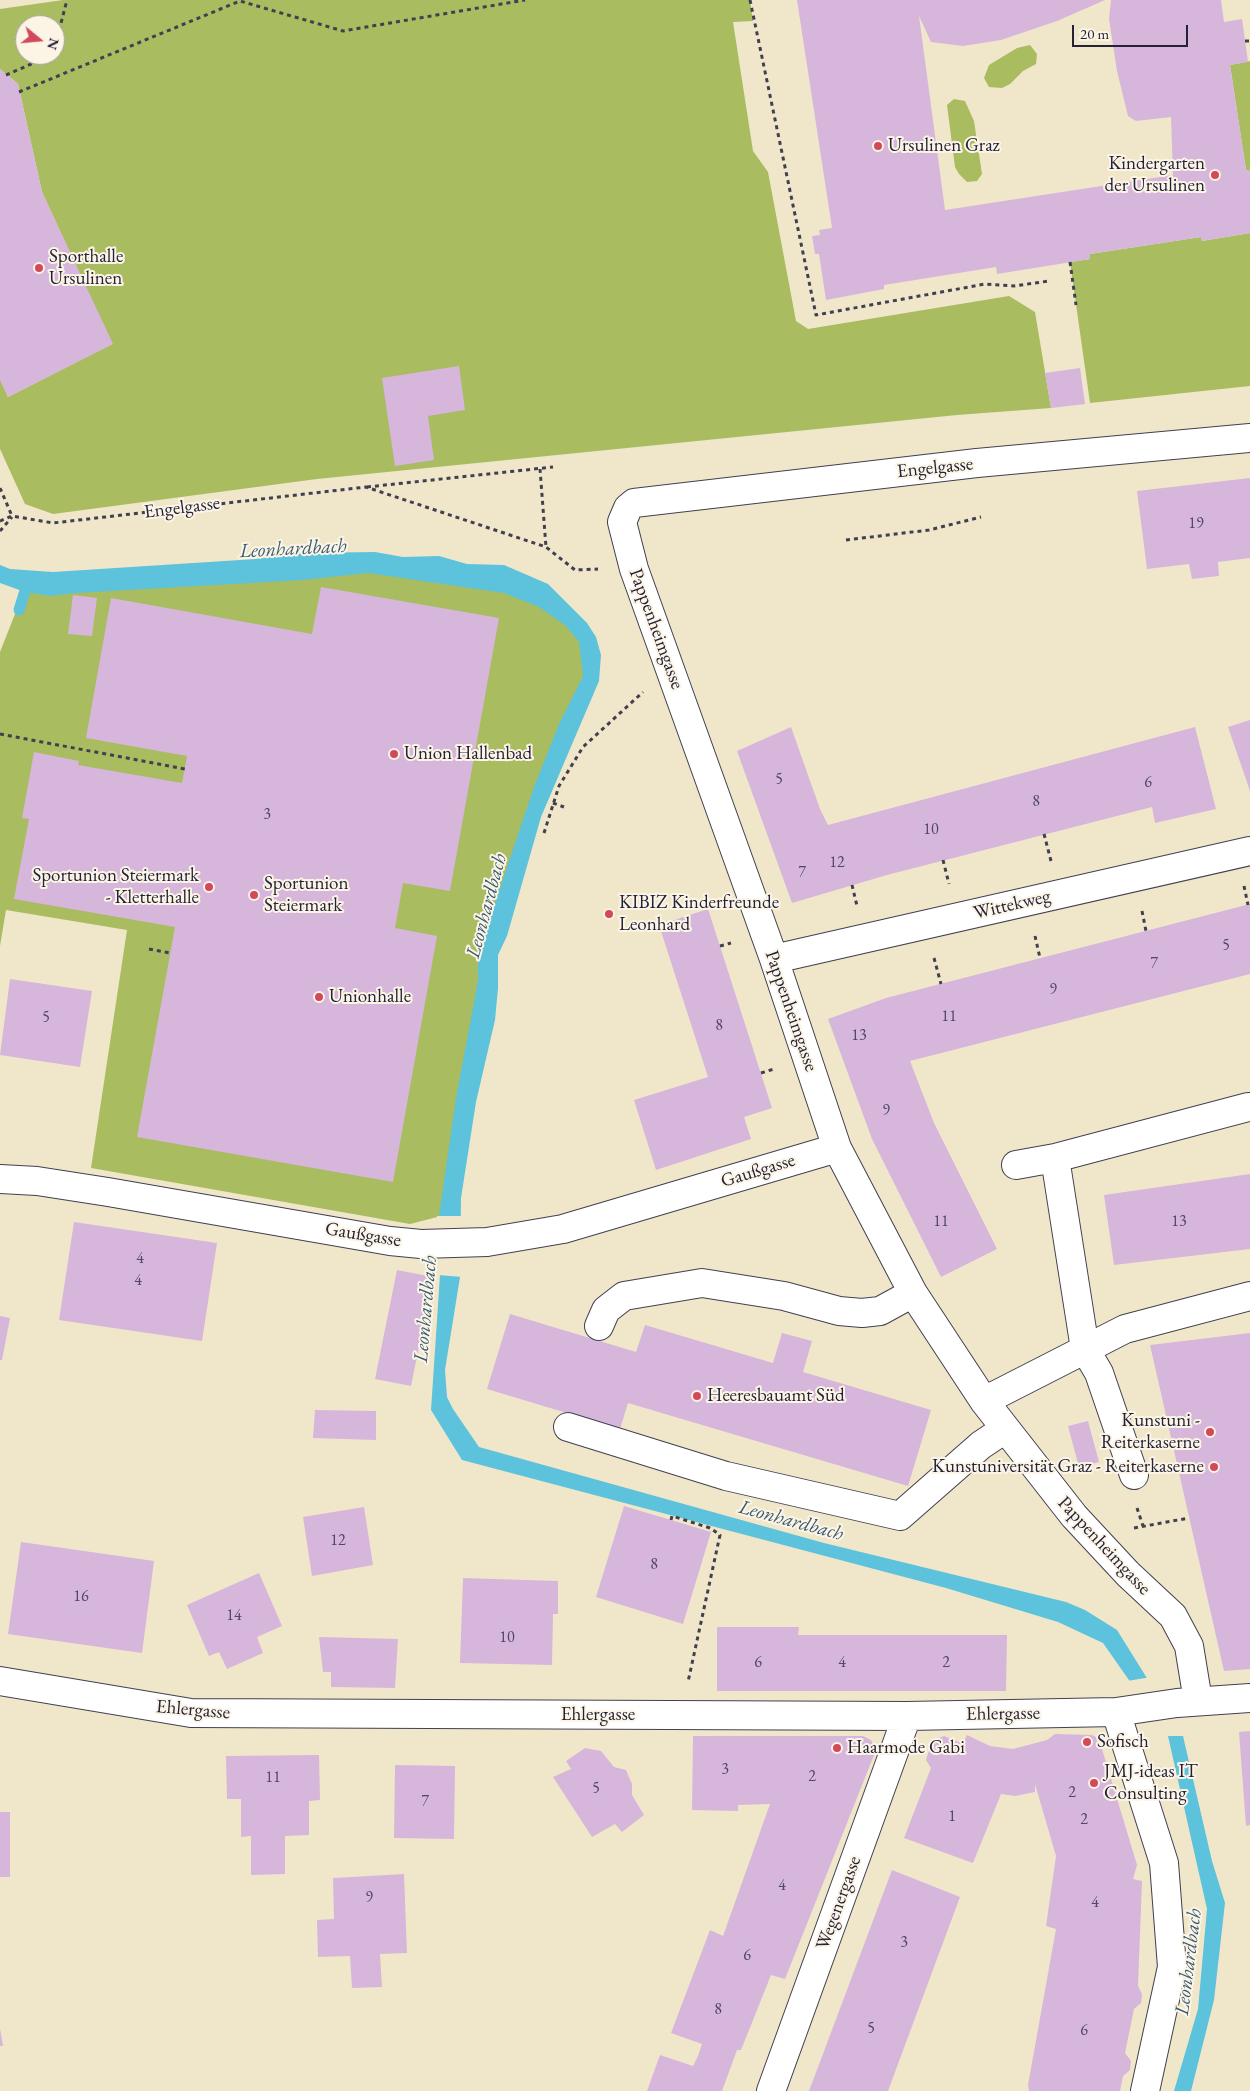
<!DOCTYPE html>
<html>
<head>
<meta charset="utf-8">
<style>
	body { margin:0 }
	#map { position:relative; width:1250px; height:2091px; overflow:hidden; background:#f0e7ca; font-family:"EB Garamond",serif }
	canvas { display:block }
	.north { position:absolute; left:15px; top:15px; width:50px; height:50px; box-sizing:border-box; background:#fcf5e5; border:1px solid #a5a1a1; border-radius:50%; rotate:107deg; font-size:14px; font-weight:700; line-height:20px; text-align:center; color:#22223b }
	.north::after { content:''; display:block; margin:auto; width:18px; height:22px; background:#d1495b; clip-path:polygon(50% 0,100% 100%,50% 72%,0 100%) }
	.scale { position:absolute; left:1072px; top:25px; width:116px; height:22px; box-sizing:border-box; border:2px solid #22223b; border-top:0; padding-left:6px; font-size:15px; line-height:18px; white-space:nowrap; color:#22223b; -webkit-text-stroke:4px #fcf5e5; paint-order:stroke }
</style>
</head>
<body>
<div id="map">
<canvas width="1250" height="2091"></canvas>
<div class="north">N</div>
<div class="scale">20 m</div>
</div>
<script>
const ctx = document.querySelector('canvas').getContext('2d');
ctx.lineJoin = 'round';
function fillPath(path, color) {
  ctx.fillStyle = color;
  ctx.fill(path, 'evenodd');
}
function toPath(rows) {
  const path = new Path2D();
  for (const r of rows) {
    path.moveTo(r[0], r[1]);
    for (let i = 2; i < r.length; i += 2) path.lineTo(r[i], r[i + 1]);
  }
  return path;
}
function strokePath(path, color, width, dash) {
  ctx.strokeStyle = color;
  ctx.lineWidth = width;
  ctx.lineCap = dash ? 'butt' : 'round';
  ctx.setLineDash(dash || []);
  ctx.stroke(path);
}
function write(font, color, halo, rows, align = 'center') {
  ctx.font = font + ' "EB Garamond",serif';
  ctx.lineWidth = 4;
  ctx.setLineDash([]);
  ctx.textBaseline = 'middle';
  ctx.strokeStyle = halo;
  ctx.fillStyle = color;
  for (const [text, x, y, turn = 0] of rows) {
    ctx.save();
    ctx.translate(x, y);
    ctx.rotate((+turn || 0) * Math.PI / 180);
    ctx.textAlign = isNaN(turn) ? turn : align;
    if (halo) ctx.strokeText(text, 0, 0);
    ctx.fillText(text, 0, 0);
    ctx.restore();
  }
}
fillPath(toPath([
	[63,0,750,0,753,21,733,22,753,151,768,172,796,321,808,329,1009,296,1035,312,1051,408,957,415,317,479,53,514,25,504,0,449,0,379,8,397,112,344,42,192,18,84,0,69,0,9],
	[25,25,55,25,55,55,25,55],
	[1030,45,1037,54,1036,64,1023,71,1010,84,1002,88,989,87,984,78,989,65,1017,48],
	[1250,61,1250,171,1246,170,1230,65],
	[954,99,965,101,974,121,982,174,977,181,967,182,959,174,955,167,947,105],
	[1250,233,1250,386,1090,403,1070,262,1090,259,1090,254,1201,237,1202,241],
	[368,564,505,580,581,631,590,678,493,947,453,1213,410,1224,91,1168,127,930,6,910,0,946,0,652,28,581]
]), '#a9bc60');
fillPath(toPath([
	[375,552,403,557,439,556,467,564,504,565,548,584,587,623,596,637,601,655,599,681,541,817,507,936,498,955,498,988,495,1020,476,1102,461,1198,460,1277,445,1370,447,1397,453,1409,479,1447,824,1543,1066,1602,1085,1610,1117,1630,1183,1736,1212,1861,1225,1903,1214,2000,1191,2091,1174,2091,1198,2009,1207,1909,1168,1736,1103,1643,1058,1622,946,1588,462,1460,431,1410,440,1275,439,1216,456,1098,478,981,478,953,534,787,559,724,583,676,579,642,566,626,539,607,504,593,368,573,303,580,76,593,50,596,25,592,0,583,0,565,10,569,53,572,256,559,306,553]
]), '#5dc2db');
fillPath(toPath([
	[437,1216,463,1216,462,1277,438,1275],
	[1151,1677,1185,1734,1185,1736,1165,1736,1127,1681]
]), '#f0e7ca');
strokePath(toPath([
	[19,610,28,581]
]), '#5dc2db', 11);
fillPath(toPath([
	[797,0,1105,0,1057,21,1001,40,963,46,931,42,919,16,945,210,1173,175,1171,117,1136,121,1128,116,1117,71,1109,19,1111,0,1221,0,1224,22,1242,19,1248,62,1230,65,1246,170,1250,171,1250,233,1202,241,1201,237,1090,254,1090,259,997,274,996,267,884,285,884,289,826,300,819,254,815,254,812,236,820,235,819,230,832,228],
	[0,69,18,84,42,192,113,344,8,397,0,379],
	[459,366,465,410,428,416,434,460,395,466,382,378],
	[1080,368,1085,404,1051,408,1045,373],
	[1250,478,1250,558,1218,562,1219,576,1192,579,1189,564,1147,569,1137,491],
	[321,587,499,618,450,891,403,883,395,928,437,936,393,1182,137,1137,175,927,14,899,29,819,22,818,34,752,79,761,78,765,182,783,187,756,86,738,111,598,312,634],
	[73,595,97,598,92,636,68,634],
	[1250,720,1250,791,1228,727],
	[791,727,820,809,828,825,1195,727,1216,809,1155,823,1152,807,887,875,792,903,737,751],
	[1250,904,1250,974,910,1061,934,1123,997,1249,941,1277,872,1139,828,1019,886,998],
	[708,909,772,1108,744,1117,751,1139,656,1170,634,1100,708,1077,659,925],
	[10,979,92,991,80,1067,0,1055],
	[1250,1174,1250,1249,1114,1265,1104,1195],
	[74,1222,217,1243,202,1341,59,1320],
	[397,1270,433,1277,411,1386,375,1379],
	[510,1314,636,1352,645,1325,773,1363,782,1333,812,1341,803,1372,931,1410,908,1486,628,1403,620,1429,487,1389],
	[0,1316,10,1318,2,1360,0,1360],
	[1250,1333,1250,1669,1224,1671,1150,1345],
	[315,1410,376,1411,376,1440,313,1438],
	[1088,1421,1099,1462,1079,1467,1068,1426],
	[624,1506,711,1532,683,1624,596,1597],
	[364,1507,373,1565,312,1576,303,1517],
	[21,1542,154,1561,142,1653,8,1634],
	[259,1573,282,1626,257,1637,263,1653,227,1669,219,1652,209,1656,187,1605],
	[463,1578,558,1581,558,1614,553,1614,552,1665,460,1663],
	[717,1627,799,1627,798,1635,1007,1635,1006,1691,717,1691],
	[319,1637,398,1639,395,1688,331,1687,331,1672,323,1672],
	[1250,1731,1250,1825,1246,1826,1239,1732],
	[1055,1734,1092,1735,1099,1739,1137,1865,1133,1879,1142,1881,1138,1986,1142,1994,1141,2003,1134,2009,1125,2053,1131,2061,1130,2070,1123,2076,1120,2091,1029,2091,1028,2085,1056,1929,1046,1926,1056,1856,1035,1784,1035,1792,1015,1796,1001,1794,973,1863,904,1838,931,1768,926,1760,932,1741,944,1736,963,1744,967,1735,990,1746,1013,1749,1047,1740],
	[693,1736,863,1736,871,1740,876,1750,785,1979,771,1975,741,2050,737,2050,722,2091,647,2091,660,2055,693,2066,698,2056,702,2044,671,2033,710,1930,723,1936,770,1804,738,1805,738,1811,692,1810],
	[585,1748,601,1751,614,1767,626,1770,632,1784,632,1795,644,1815,622,1832,615,1824,592,1837,553,1777,571,1769,566,1761],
	[319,1755,320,1800,309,1801,309,1835,285,1836,285,1874,251,1875,251,1836,241,1837,241,1799,227,1799,226,1756],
	[395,1765,455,1766,454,1839,394,1838],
	[0,1812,10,1812,10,1877,0,1877],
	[892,1870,960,1897,888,2091,809,2091],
	[404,1874,407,1953,380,1954,382,1987,352,1988,350,1956,318,1957,317,1920,334,1919,333,1878],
	[0,2028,3,2046,0,2046]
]), '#d6b6db');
const minor = toPath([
	[774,959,1250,851],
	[1016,1165,1055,1158],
	[0,1179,37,1181,108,1192,390,1241,421,1244,487,1242,563,1229,837,1148],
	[599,1326,606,1310,624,1296,702,1283,784,1296,839,1311,862,1313,880,1311,913,1293],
	[984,1401,1125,1329,1250,1296],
	[568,1427,726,1476,900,1516,981,1445,1005,1429],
	[1134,1475,1099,1373,1085,1349,1055,1158,1248,1107],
	[0,1681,191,1713,907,1716,1116,1712,1177,1703,1250,1698],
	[1198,1701,1189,1646,1173,1616,1128,1574,1074,1516,984,1401,913,1293,837,1148,774,959,634,569,622,522,628,508,634,503,977,463,1250,438],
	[1116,1712,1164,1863,1172,1967,1145,2091],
	[771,2091,907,1716]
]);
strokePath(minor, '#414050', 30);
strokePath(toPath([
	[750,0,816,315,985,284,1014,286,1049,281],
	[1245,41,1250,41],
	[55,46,67,0],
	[6,75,52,55],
	[19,92,240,1,343,31,525,0],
	[1070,262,1076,305],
	[540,469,546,547],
	[367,487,553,467],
	[0,488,12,516],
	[0,521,12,516,53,523,366,487,546,547,575,570,598,569],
	[0,531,12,517],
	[846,540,929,530,981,517],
	[0,734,185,769],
	[553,803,564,807],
	[544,833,559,786,583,747,643,692],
	[1044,834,1051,861],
	[943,860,949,884],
	[852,885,857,906],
	[1244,886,1248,905],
	[1142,911,1146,931],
	[1035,936,1040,958],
	[720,946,731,943],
	[149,949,170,953],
	[934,958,941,984],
	[761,1073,774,1069],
	[1137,1508,1143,1526],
	[671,1520,672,1516,710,1528,720,1535,688,1682],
	[1134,1528,1189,1518]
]), '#414050', 3, [4, 4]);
strokePath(minor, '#fff', 28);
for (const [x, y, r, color] of [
	[878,146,5,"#d1495b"],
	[1215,175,5,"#d1495b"],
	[39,268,5,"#d1495b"],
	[394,754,5,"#d1495b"],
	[209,887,5,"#d1495b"],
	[254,895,5,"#d1495b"],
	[609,914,5,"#d1495b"],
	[319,997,5,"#d1495b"],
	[697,1396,5,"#d1495b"],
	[1210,1432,5,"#d1495b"],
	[1214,1467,5,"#d1495b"],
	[1087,1742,5,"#d1495b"],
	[837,1748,5,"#d1495b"],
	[1094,1783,5,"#d1495b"]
]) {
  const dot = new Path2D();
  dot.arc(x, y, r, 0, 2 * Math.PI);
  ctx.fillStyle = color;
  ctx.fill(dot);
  strokePath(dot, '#fcf5e5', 2);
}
write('16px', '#4f4763', null, [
	["19",1196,524],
	["5",779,780],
	["6",1148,783],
	["8",1036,802],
	["3",267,815],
	["10",931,830],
	["12",837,863],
	["7",802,873],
	["5",1226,946],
	["7",1154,964],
	["9",1053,990],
	["11",949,1017],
	["5",46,1018],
	["8",719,1026],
	["13",859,1036],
	["9",886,1111],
	["11",941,1222],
	["13",1179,1222],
	["4",140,1259],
	["4",138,1281],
	["12",338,1541],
	["8",654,1565],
	["16",81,1597],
	["14",234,1616],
	["10",507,1638],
	["6",758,1663],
	["4",842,1663],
	["2",946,1663],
	["3",725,1770],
	["2",812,1777],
	["11",273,1778],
	["5",596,1789],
	["2",1072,1793],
	["7",425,1802],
	["1",952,1817],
	["2",1084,1820],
	["4",782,1886],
	["9",369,1898],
	["4",1095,1903],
	["3",904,1943],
	["6",747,1956],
	["8",718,2010],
	["5",871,2029],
	["6",1084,2031]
]);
write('19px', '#22223b', '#fcf5e5', [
	["Ursulinen Graz",888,146],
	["Kindergarten",1205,164,"right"],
	["der Ursulinen",1205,186,"right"],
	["Sporthalle",49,257],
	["Ursulinen",49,279],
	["Union Hallenbad",404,754],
	["Sportunion Steiermark",199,876,"right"],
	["- Kletterhalle",199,898,"right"],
	["Sportunion",264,884],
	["Steiermark",264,906],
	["KIBIZ Kinderfreunde",619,903],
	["Leonhard",619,925],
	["Unionhalle",329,997],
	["Heeresbauamt Süd",707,1396],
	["Kunstuni -",1200,1421,"right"],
	["Reiterkaserne",1200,1443,"right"],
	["Kunstuniversität Graz - Reiterkaserne",1204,1467,"right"],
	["Sofisch",1097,1742],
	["Haarmode Gabi",847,1748],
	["JMJ-ideas IT",1104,1772],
	["Consulting",1104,1794]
], 'left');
write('19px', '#22223b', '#fcf5e5', [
	["Engelgasse",935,468,-6],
	["Engelgasse",182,508,-7],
	["Pappenheimgasse",656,629,70],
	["Wittekweg",1012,905,-13],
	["Pappenheimgasse",791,1011,71],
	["Gaußgasse",758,1171,-17],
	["Gaußgasse",363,1235,9],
	["Pappenheimgasse",1104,1546,47],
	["Ehlergasse",193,1710,5],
	["Ehlergasse",1003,1714,-1],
	["Ehlergasse",598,1715],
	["Wegenergasse",839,1903,-70]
]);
write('italic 20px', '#375a73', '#fcf5e5', [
	["Leonhardbach",293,549,-3],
	["Leonhardbach",487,906,-75],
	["Leonhardbach",426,1309,-85],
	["Leonhardbach",791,1521,15],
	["Leonhardbach",1189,1962,-83]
]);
</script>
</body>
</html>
